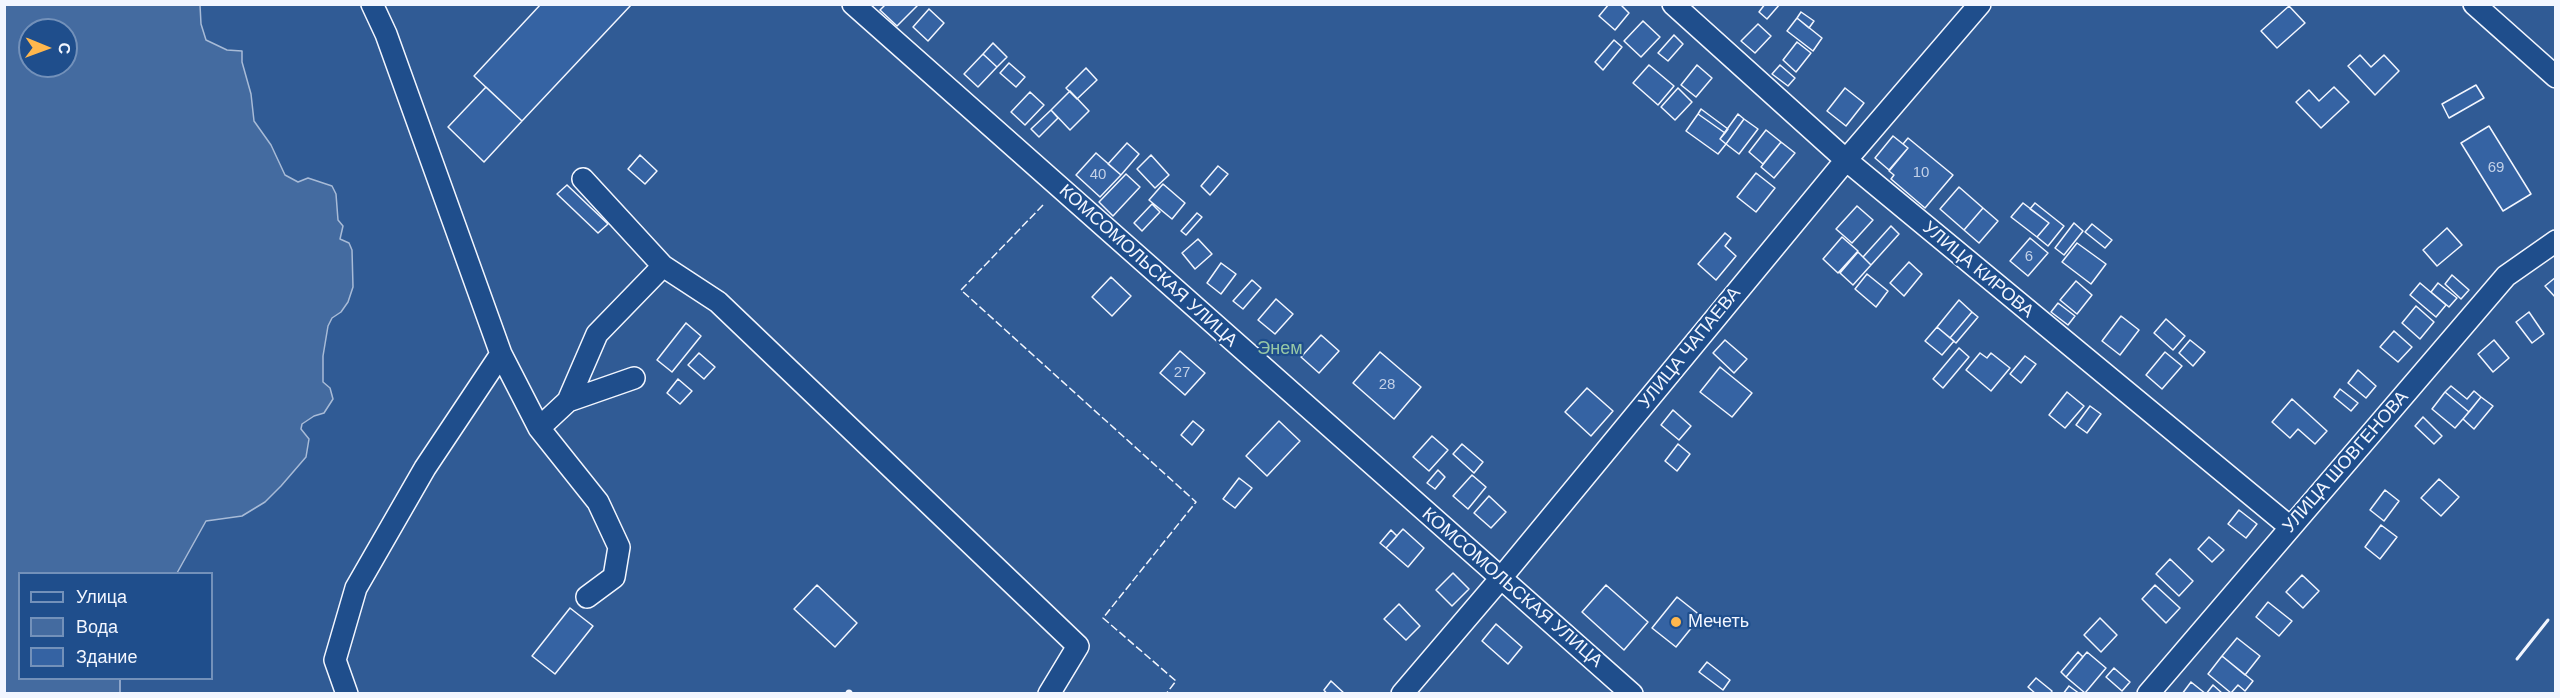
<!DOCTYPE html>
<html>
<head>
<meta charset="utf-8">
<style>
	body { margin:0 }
	#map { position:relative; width:2560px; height:698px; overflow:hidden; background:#1f4e8c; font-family:Helvetica,sans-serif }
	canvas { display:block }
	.frame { position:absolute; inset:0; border:6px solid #f2f6ff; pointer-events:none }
	.legend { position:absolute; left:18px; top:572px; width:195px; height:108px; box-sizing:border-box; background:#1f4e8c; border:2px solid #7391ba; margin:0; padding:8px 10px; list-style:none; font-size:18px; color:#f2f6ff }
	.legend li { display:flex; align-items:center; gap:12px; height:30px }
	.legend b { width:30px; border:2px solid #7391ba }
	.north { position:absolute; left:18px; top:18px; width:60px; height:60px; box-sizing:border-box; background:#1f4e8c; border:2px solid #7391ba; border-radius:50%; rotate:91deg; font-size:16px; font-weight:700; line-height:24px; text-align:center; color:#f2f6ff }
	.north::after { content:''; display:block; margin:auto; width:21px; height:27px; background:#ffb74d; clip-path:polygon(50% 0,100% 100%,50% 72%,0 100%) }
</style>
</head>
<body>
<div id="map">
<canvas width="2560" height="698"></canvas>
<div class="frame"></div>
<ul class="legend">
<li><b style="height:8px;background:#1f4e8c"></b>Улица</li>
<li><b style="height:16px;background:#446ba0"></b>Вода</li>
<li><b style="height:16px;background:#3563a3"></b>Здание</li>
</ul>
<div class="north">С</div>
</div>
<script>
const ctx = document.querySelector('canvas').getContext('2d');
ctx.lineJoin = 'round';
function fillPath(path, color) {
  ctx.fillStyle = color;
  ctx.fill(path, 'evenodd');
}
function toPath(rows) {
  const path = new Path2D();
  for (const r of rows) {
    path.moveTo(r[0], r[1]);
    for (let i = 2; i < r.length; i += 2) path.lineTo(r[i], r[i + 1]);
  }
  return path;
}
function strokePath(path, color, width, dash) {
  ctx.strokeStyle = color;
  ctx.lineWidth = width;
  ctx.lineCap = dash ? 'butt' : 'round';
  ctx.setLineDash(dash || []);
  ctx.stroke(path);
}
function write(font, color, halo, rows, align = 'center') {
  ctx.font = font + ' Helvetica,sans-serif';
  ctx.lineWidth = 4.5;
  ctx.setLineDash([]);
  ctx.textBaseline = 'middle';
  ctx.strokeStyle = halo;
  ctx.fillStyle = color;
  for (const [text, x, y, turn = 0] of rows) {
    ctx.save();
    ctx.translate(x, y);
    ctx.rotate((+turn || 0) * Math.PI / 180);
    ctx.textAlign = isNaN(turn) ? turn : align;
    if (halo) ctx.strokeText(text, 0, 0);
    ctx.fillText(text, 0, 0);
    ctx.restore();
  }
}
const built = toPath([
	[4,5,2555,5,2555,693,5,693,4,5],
	[30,30,66,30,66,66,30,66,30,30],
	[20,574,212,574,212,678,20,678,20,574]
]);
fillPath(built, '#305b95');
strokePath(built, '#a8bbd7', 1.5);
const water = toPath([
	[4,5,200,5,201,24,206,40,227,50,242,51,242,62,251,94,254,121,271,145,285,175,298,182,308,178,332,186,336,194,338,220,343,226,340,239,349,243,352,250,353,287,348,302,341,312,332,318,328,326,323,356,323,382,330,388,333,399,324,413,314,416,302,424,301,429,309,439,306,457,281,486,265,502,242,516,206,521,177,573,20,574,20,678,120,679,120,693,5,693,4,5],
	[30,30,66,30,66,66,30,66,30,30]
]);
fillPath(water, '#446ba0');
strokePath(water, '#a8bbd7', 1.5);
const building = toPath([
	[541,4,632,4,522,121,474,76,541,4],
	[886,4,918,4,918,5,897,26,880,10,886,4],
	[1609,4,1620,4,1629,13,1615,30,1599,16,1609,4],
	[1765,4,1780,4,1767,19,1759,12,1765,4],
	[2289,6,2305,23,2277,48,2261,31,2289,6],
	[929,9,944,23,928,41,913,27,929,9],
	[1801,12,1814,21,1809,28,1797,18,1801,12],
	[1797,18,1822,38,1813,51,1787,31,1797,18],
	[1643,21,1660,37,1641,57,1624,41,1643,21],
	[1758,24,1771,36,1755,53,1741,41,1758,24],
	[1674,35,1683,44,1668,61,1658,53,1674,35],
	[1614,40,1622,47,1603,70,1595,62,1614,40],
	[1797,42,1811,53,1796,72,1783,60,1797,42],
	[993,43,1007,57,997,67,983,54,993,43],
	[983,54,997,67,978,87,964,74,983,54],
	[2360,55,2371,67,2384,55,2399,71,2375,95,2348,66,2360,55],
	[1009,63,1025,77,1016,87,1000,73,1009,63],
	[1649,65,1674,86,1658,105,1633,83,1649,65],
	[1697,65,1712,78,1696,97,1681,85,1697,65],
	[1780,65,1795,78,1788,86,1772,74,1780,65],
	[1086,68,1097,80,1077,99,1066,88,1086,68],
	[2476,85,2484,98,2449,118,2442,104,2476,85],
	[486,87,522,121,484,162,448,127,486,87],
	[2334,87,2349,102,2321,128,2296,102,2309,90,2319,101,2334,87],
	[1678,88,1692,102,1675,120,1661,107,1678,88],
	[1845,88,1864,103,1846,126,1827,111,1845,88],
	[1070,91,1089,111,1070,130,1051,110,1070,91],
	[1030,92,1044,105,1025,125,1011,112,1030,92],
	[1701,109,1728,129,1725,133,1698,114,1701,109],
	[1051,110,1058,118,1039,137,1031,129,1051,110],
	[1698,114,1725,133,1720,139,1726,144,1718,154,1686,131,1698,114],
	[1738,114,1744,119,1726,144,1720,139,1738,114],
	[1744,119,1758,129,1739,154,1726,144,1744,119],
	[2489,126,2531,194,2503,211,2461,143,2489,126],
	[1766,130,1781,142,1763,164,1749,152,1766,130],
	[1893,136,1908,148,1889,170,1875,158,1893,136],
	[1908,138,1953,175,1925,208,1891,179,1894,175,1889,171,1908,148,1903,144,1908,138],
	[1781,142,1795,153,1774,178,1761,167,1781,142],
	[1127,143,1139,154,1121,175,1108,164,1127,143],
	[1096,153,1121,175,1100,197,1076,175,1096,153],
	[640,155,657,171,645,184,628,169,640,155],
	[1151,155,1169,175,1155,188,1137,169,1151,155],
	[1218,166,1228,174,1210,195,1201,186,1218,166],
	[1756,173,1775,188,1756,212,1737,197,1756,173],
	[1126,174,1140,187,1113,216,1099,202,1126,174],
	[1163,184,1185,203,1172,219,1149,200,1163,184],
	[567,185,608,224,598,233,557,194,567,185],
	[1959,187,1983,208,1964,230,1940,209,1959,187],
	[2023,203,2049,223,2037,237,2011,217,2023,203],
	[2035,203,2064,226,2048,246,2037,237,2049,223,2030,209,2035,203],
	[1152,204,1160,212,1142,231,1134,223,1152,204],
	[1857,206,1873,220,1852,243,1836,229,1857,206],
	[1983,208,1998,221,1979,243,1964,230,1983,208],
	[1197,213,1202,217,1186,235,1181,231,1197,213],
	[2074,223,2083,231,2064,255,2055,248,2074,223],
	[2092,224,2112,240,2105,248,2085,232,2092,224],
	[1891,226,1899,234,1871,265,1863,257,1891,226],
	[2447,228,2462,245,2437,266,2423,250,2447,228],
	[1725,233,1731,238,1725,246,1736,256,1716,280,1698,264,1725,233],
	[1842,237,1858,251,1838,273,1823,259,1842,237],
	[2030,238,2048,253,2028,276,2010,261,2030,238],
	[1198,239,1212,254,1195,269,1182,253,1198,239],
	[2077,243,2106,264,2091,284,2062,262,2077,243],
	[1858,252,1871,265,1853,285,1840,273,1858,252],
	[1909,262,1922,274,1904,296,1890,283,1909,262],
	[1221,263,1236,274,1221,294,1207,283,1221,263],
	[1867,274,1888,291,1876,307,1855,289,1867,274],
	[2452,275,2469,290,2461,299,2445,284,2452,275],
	[1111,277,1131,296,1112,316,1092,297,1111,277],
	[2556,277,2556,298,2545,286,2556,277],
	[1252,280,1261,288,1243,309,1233,301,1252,280],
	[2076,281,2092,295,2077,314,2060,300,2076,281],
	[2420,283,2446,305,2436,317,2410,295,2420,283],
	[2438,283,2457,298,2449,307,2431,292,2438,283],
	[1276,299,1293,314,1275,334,1258,320,1276,299],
	[1959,300,1972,312,1950,338,1937,327,1959,300],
	[2058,303,2075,316,2068,325,2051,312,2058,303],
	[2416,306,2434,322,2420,339,2402,323,2416,306],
	[1972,312,1978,317,1956,343,1950,338,1972,312],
	[2529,312,2544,334,2532,343,2516,322,2529,312],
	[2121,316,2139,330,2120,355,2102,341,2121,316],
	[2166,319,2185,336,2173,350,2154,333,2166,319],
	[686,323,701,336,672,372,657,360,686,323],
	[1937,327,1954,341,1942,355,1925,341,1937,327],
	[2394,331,2412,347,2398,362,2380,347,2394,331],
	[1321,335,1339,351,1319,373,1301,357,1321,335],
	[1725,340,1747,359,1734,373,1713,353,1725,340],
	[2190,340,2205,352,2193,366,2179,353,2190,340],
	[2494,340,2509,358,2493,372,2478,354,2494,340],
	[1959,348,1969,357,1943,388,1933,379,1959,348],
	[1180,351,1205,373,1185,395,1160,373,1180,351],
	[1380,352,1421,387,1394,419,1353,383,1380,352],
	[2165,352,2182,366,2162,389,2146,375,2165,352],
	[699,353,715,367,704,379,688,365,699,353],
	[1980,353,1987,358,1991,353,2010,368,1991,391,1966,370,1980,353],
	[2025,356,2036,364,2021,383,2010,374,2025,356],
	[1720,367,1752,393,1732,417,1700,392,1720,367],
	[2358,370,2376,386,2366,398,2348,383,2358,370],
	[678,379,692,391,680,404,667,393,678,379],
	[2451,386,2467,399,2474,391,2481,397,2469,412,2445,392,2451,386],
	[1587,388,1613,411,1591,436,1565,412,1587,388],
	[2340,389,2358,403,2351,411,2334,397,2340,389],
	[2067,392,2084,406,2065,428,2049,415,2067,392],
	[2445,392,2469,412,2455,428,2432,409,2445,392],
	[2481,397,2493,406,2474,429,2463,419,2481,397],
	[2292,399,2327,431,2315,444,2298,429,2290,438,2272,422,2292,399],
	[2090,406,2101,414,2087,433,2076,425,2090,406],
	[1673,410,1691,426,1679,440,1661,425,1673,410],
	[2423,417,2442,436,2434,444,2415,426,2423,417],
	[1193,421,1204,430,1192,445,1181,435,1193,421],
	[1279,421,1300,441,1267,476,1246,456,1279,421],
	[1432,436,1448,450,1429,471,1413,457,1432,436],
	[1462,444,1483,462,1474,473,1453,454,1462,444],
	[1678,444,1690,454,1677,471,1665,461,1678,444],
	[1438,470,1445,477,1435,489,1427,483,1438,470],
	[1472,475,1486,487,1468,509,1453,496,1472,475],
	[1239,478,1252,488,1235,508,1223,499,1239,478],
	[2439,479,2459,497,2441,516,2421,498,2439,479],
	[2385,490,2399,501,2384,521,2370,510,2385,490],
	[1489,496,1506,512,1491,528,1474,513,1489,496],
	[2239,510,2257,524,2246,538,2228,524,2239,510],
	[2381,525,2397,537,2380,559,2365,547,2381,525],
	[1403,529,1424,548,1408,567,1386,548,1403,529],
	[1391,530,1397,536,1386,548,1380,543,1391,530],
	[2209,537,2224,550,2212,562,2198,549,2209,537],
	[2170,559,2193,581,2179,596,2156,574,2170,559],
	[1453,573,1469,589,1452,606,1436,590,1453,573],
	[2302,575,2319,591,2303,608,2286,592,2302,575],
	[817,585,857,623,835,647,794,609,817,585],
	[1606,585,1648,622,1624,650,1582,612,1606,585],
	[2155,585,2180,608,2166,623,2142,599,2155,585],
	[1677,597,1701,616,1676,647,1652,628,1677,597],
	[2268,602,2292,621,2279,636,2256,617,2268,602],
	[1399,604,1420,626,1406,640,1384,619,1399,604],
	[570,608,593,626,555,674,532,656,570,608],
	[2100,618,2117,635,2101,652,2084,635,2100,618],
	[1496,624,1522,647,1508,664,1482,641,1496,624],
	[2237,638,2260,656,2245,675,2222,656,2237,638],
	[2078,652,2083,657,2066,677,2061,672,2078,652],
	[2087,652,2106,668,2085,693,2066,677,2087,652],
	[2222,656,2253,681,2245,691,2238,685,2231,693,2208,674,2222,656],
	[1707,662,1730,680,1723,690,1699,672,1707,662],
	[2114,668,2130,682,2122,691,2106,677,2114,668],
	[2036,678,2052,691,2050,694,2036,694,2028,687,2036,678],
	[1331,681,1345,694,1327,694,1324,690,1331,681],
	[2191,682,2206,694,2182,694,2191,682],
	[2213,685,2223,694,2206,694,2213,685],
	[2069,686,2080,694,2063,694,2069,686]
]);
fillPath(building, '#3563a3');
strokePath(building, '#f2f6ff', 1.5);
const minor = toPath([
	[853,4,1632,694],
	[1673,4,1846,160,2290,527],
	[2474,4,2556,77],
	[663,266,718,302,1078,646,1049,694],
	[501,354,539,428,598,502,619,547,614,577,587,597],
	[568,401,634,378],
	[539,428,568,401,597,334,663,266,583,179],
	[347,694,335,660,356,588,425,468,501,354,386,34,372,4],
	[1402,694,1501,578,1846,160,1980,4],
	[2148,694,2506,276,2556,241]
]);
strokePath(minor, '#f2f6ff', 24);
strokePath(minor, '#1f4e8c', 21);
const rail = toPath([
	[849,693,849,694]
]);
strokePath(rail, '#f2f6ff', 7);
strokePath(rail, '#1f4e8c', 4.5, [14]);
strokePath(toPath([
	[1043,205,961,290,1196,502,1103,618,1176,681,1166,694]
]), '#f2f6ff', 1.5, [8, 3]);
strokePath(toPath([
	[2517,659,2548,620]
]), '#f2f6ff', 3);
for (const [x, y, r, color] of [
	[1676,622,6,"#ffb74d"]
]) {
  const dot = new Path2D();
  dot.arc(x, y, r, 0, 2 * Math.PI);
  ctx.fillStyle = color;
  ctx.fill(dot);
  strokePath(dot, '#1f4e8c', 2);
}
write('15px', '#c3d1e8', null, [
	["69",2496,168],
	["10",1921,173],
	["40",1098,175],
	["6",2029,257],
	["27",1182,373],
	["28",1387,385]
]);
write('18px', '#f2f6ff', '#1f4e8c', [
	["КОМСОМОЛЬСКАЯ УЛИЦА",1148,266,42],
	["УЛИЦА КИРОВА",1978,270,40],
	["УЛИЦА ЧАПАЕВА",1690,348,-51],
	["УЛИЦА ШОВГЕНОВА",2346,462,-49],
	["КОМСОМОЛЬСКАЯ УЛИЦА",1512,588,41]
]);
write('18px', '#97c8a6', '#1f4e8c', [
	["Энем",1280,349]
]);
write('18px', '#f2f6ff', '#1f4e8c', [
	["Мечеть",1688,622]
], 'left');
</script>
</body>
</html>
